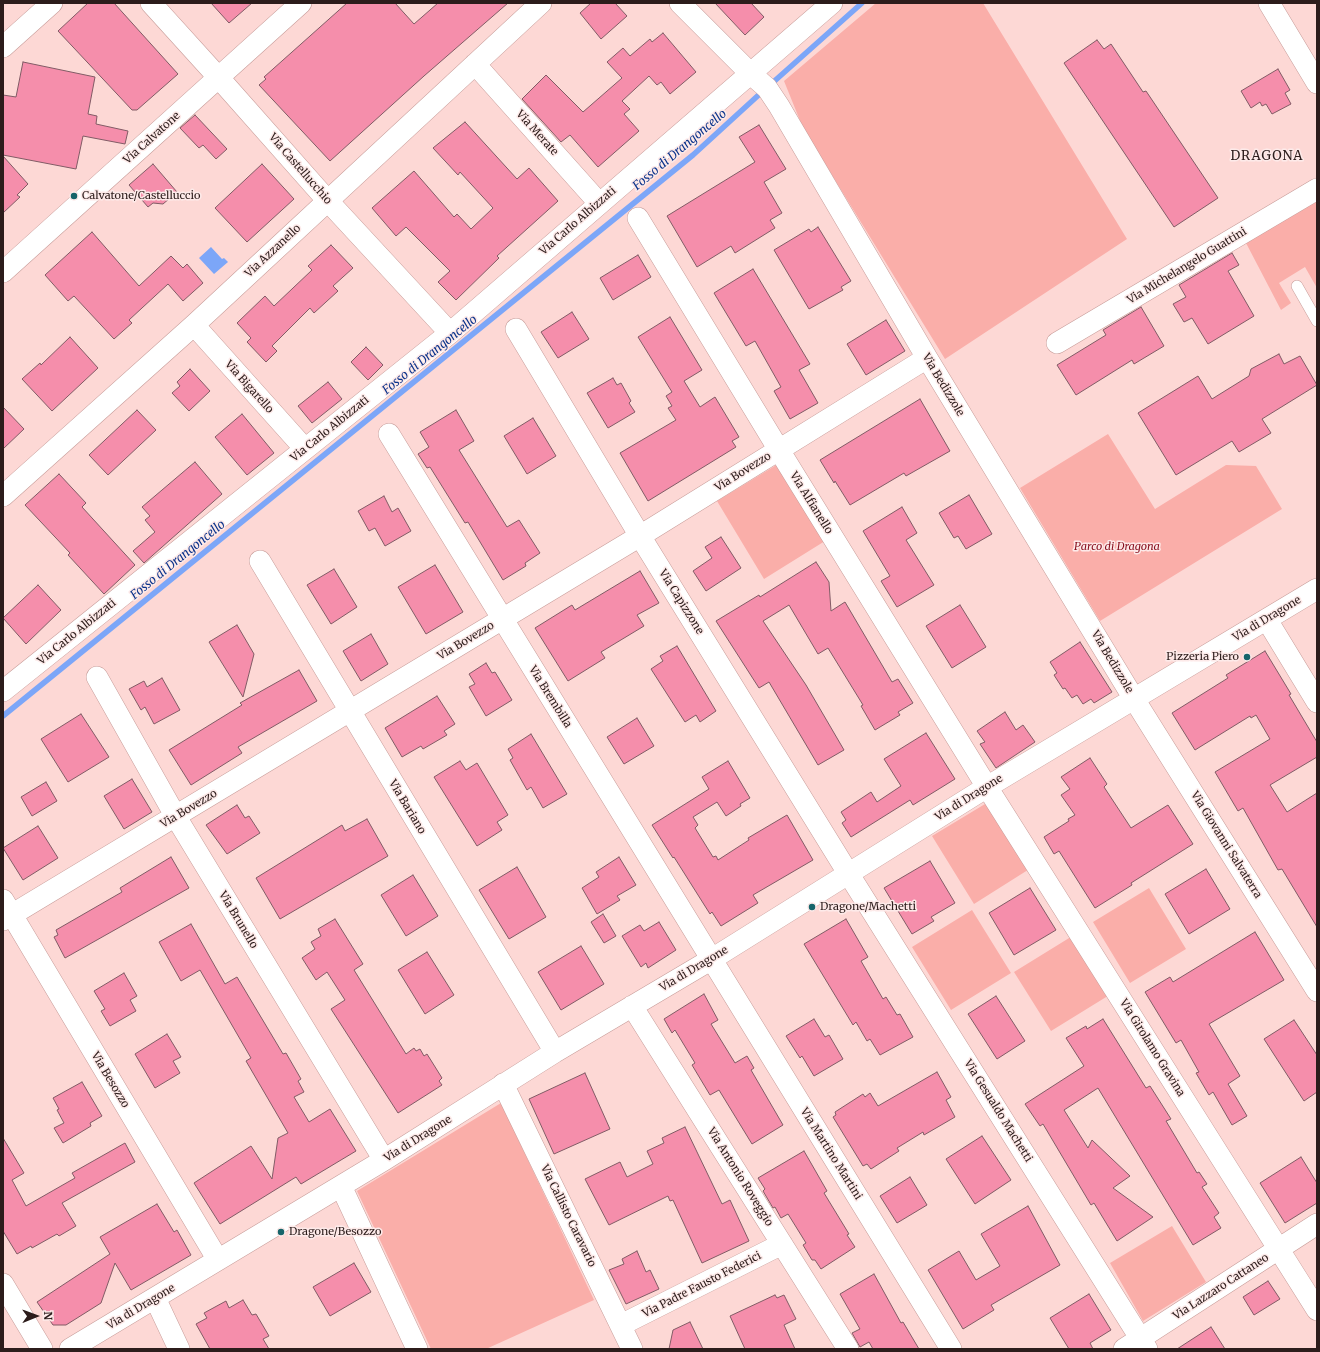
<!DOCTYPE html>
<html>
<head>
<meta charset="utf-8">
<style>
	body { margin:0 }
	#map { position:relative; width:1320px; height:1352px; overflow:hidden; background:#fdd8d5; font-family:Merriweather,serif }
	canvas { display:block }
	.frame { position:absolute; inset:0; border:4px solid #2c1c1b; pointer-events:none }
	.north { position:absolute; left:16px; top:1296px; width:40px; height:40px; -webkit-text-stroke:3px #fdeae9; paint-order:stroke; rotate:89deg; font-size:11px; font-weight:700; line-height:16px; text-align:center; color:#2c1c1b }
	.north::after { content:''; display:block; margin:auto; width:14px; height:18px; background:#2c1c1b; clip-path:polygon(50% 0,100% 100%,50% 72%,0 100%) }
</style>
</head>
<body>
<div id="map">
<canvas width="1320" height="1352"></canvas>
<div class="frame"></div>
<div class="north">N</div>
</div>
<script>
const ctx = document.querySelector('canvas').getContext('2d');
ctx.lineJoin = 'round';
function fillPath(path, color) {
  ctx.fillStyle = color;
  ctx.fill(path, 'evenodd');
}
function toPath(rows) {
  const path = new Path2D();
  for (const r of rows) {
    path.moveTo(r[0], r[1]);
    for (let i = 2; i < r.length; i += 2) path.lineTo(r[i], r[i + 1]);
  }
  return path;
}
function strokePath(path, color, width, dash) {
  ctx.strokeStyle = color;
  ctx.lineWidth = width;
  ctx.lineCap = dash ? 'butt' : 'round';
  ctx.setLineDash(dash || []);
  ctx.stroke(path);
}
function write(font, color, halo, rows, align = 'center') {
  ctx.font = font + ' Merriweather,serif';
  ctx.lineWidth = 3;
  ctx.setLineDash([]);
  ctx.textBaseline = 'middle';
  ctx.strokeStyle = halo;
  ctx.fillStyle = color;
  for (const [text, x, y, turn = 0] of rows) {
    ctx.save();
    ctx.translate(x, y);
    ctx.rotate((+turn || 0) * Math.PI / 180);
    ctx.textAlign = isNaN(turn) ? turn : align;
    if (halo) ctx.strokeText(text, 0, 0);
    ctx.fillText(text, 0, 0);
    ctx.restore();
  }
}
fillPath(toPath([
	[876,3,983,3,1127,239,945,359,803,128,784,81],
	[1317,200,1317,288,1305,267,1279,283,1291,303,1281,310,1246,243],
	[1108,434,1155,509,1226,465,1256,466,1282,509,1100,621,1020,488],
	[778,464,825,541,764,579,717,501],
	[990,801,1031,868,974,904,932,836],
	[1149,888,1186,949,1130,983,1093,922],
	[972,910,1011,973,951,1010,912,947],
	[1074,935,1111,994,1051,1031,1014,972],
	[501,1103,594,1300,486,1349,431,1349,357,1191],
	[1172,1226,1206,1282,1143,1321,1110,1263]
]), '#faaea9');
fillPath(toPath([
	[211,247,222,259,224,258,228,262,214,274,199,258]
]), '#7ca6f8');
strokePath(toPath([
	[770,85,862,3],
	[3,716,693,155,763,91]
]), '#7ca6f8', 5.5);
const building = toPath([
	[88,3,114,3,178,74,137,110,132,110,58,31,88,3],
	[211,3,252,3,229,23,211,3],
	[347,3,395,3,414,24,438,3,508,3,424,76,330,161,259,85,266,79,264,77,347,3],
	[591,3,615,3,627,16,601,39,580,13,591,3],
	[715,3,751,3,764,17,745,35,715,3],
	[663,33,696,72,670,94,661,82,657,85,649,76,622,101,630,109,624,114,639,131,598,167,570,135,561,142,522,99,546,75,583,112,622,78,607,62,623,48,630,56,650,39,652,42,663,33],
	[1097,40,1104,49,1111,44,1143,92,1146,91,1218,198,1174,227,1064,63,1097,40],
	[23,62,95,77,88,114,97,116,96,124,128,131,125,144,83,136,76,169,3,155,3,95,16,97,23,62],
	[1278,69,1290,90,1285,93,1291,104,1272,114,1266,104,1262,106,1260,102,1251,108,1241,91,1278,69],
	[195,115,227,149,216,159,203,145,199,148,180,128,195,115],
	[465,122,517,179,529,168,558,201,497,256,499,258,456,300,438,282,450,271,406,227,396,236,372,208,414,171,454,217,457,214,471,229,493,208,460,172,458,175,433,148,465,122],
	[759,125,786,169,764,182,782,213,770,220,775,228,735,253,731,246,697,267,667,216,755,162,739,137,759,125],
	[3,156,28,184,17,195,20,197,3,213,3,156],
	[153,164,177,192,163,204,153,203,148,207,129,185,153,164],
	[262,164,294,199,247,242,215,208,262,164],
	[818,227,851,281,841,287,843,290,809,309,774,250,809,229,811,232,818,227],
	[92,232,139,286,171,256,183,268,187,264,203,283,183,301,168,284,129,320,132,323,114,339,74,296,68,301,45,275,92,232],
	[331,245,353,268,333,286,338,291,314,313,310,308,272,346,277,351,266,362,247,342,251,338,237,323,265,296,274,306,312,270,308,266,331,245],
	[1232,253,1239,265,1228,271,1254,316,1208,344,1192,318,1184,322,1173,304,1186,297,1179,285,1232,253],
	[638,255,651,277,613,300,600,278,638,255],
	[753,269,810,364,799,370,818,403,790,419,774,391,781,387,755,341,746,346,714,293,753,269],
	[1141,307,1164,346,1134,364,1132,360,1076,395,1057,365,1106,335,1103,330,1141,307],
	[572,312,589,339,558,358,541,332,572,312],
	[670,317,702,370,684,381,700,407,715,397,739,437,732,441,736,447,648,501,620,453,676,420,668,408,672,406,666,396,672,392,638,337,670,317],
	[886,320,905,351,866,375,847,344,886,320],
	[70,337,98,368,52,411,22,379,40,363,41,365,70,337],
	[366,347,383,365,368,380,351,362,366,347],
	[1279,354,1284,364,1300,356,1317,385,1262,419,1271,433,1239,452,1232,441,1176,475,1138,413,1198,376,1212,399,1249,376,1251,369,1279,354],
	[190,369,210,391,189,411,172,393,180,386,177,382,190,369],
	[613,378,617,385,621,383,631,401,629,403,635,412,608,428,587,393,613,378],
	[328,382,342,399,312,423,298,406,328,382],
	[920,399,950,451,906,476,904,473,850,505,835,481,834,483,820,460,920,399],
	[3,407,24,429,3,449,3,407],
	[137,410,156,430,108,475,89,455,137,410],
	[456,410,474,441,459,450,507,527,519,520,540,553,525,563,526,566,503,580,468,522,465,523,430,467,427,468,418,454,429,447,420,432,456,410],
	[242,414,274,453,247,475,215,437,242,414],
	[533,418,556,456,527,474,504,436,533,418],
	[195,462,222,494,144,563,133,551,155,532,145,520,150,516,142,507,195,462],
	[59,474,86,503,82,507,135,565,104,594,68,555,70,553,25,505,59,474],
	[969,495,992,534,966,549,958,536,954,538,939,513,969,495],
	[384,496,392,512,398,508,411,531,385,546,375,528,369,531,358,511,384,496],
	[902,507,917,533,906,540,934,585,897,607,881,581,890,576,863,531,902,507],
	[721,537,741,568,706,591,693,571,712,558,705,547,721,537],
	[816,562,829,582,831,611,845,602,892,682,898,679,913,703,898,712,900,715,875,730,861,706,863,705,828,648,818,654,789,605,763,621,806,685,844,750,818,765,769,682,759,688,716,621,759,595,760,597,816,562],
	[435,565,463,612,426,634,398,587,435,565],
	[334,569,357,607,331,624,307,585,334,569],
	[640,571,659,603,637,615,644,626,601,652,605,658,568,681,535,628,572,605,575,610,640,571],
	[38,585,61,610,26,644,3,618,38,585],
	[960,605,986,647,952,668,926,626,960,605],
	[237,625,254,654,243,697,209,642,237,625],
	[371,634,388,664,361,681,343,651,371,634],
	[1080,642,1112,692,1094,703,1091,699,1083,704,1077,695,1072,698,1065,688,1063,689,1054,675,1057,673,1050,662,1080,642],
	[677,646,716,711,700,722,696,715,685,722,651,669,663,661,660,656,677,646],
	[1265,651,1291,694,1289,695,1317,742,1317,757,1270,785,1287,812,1317,793,1317,927,1282,869,1278,870,1243,808,1238,811,1215,772,1270,739,1256,715,1251,718,1250,716,1195,750,1172,713,1228,678,1226,675,1265,651],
	[486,663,492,673,495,672,512,700,486,716,469,687,475,684,469,674,486,663],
	[299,670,317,701,238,747,242,753,191,785,169,750,242,705,240,703,299,670],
	[162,678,180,710,154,724,145,707,141,710,129,689,144,681,147,687,162,678],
	[437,696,455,724,444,731,447,735,423,749,421,746,402,757,385,728,437,696],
	[1005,712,1016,730,1023,725,1035,742,996,768,980,744,985,742,977,731,1005,712],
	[81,714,109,757,68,782,41,739,81,714],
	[637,718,654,746,624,764,607,737,637,718],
	[926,733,955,779,913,805,910,800,851,837,842,823,846,820,841,812,871,792,877,802,901,786,884,759,926,733],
	[531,734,567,794,543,808,531,787,527,790,510,760,513,758,508,749,531,734],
	[1090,758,1107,784,1104,787,1131,828,1168,805,1193,844,1131,883,1132,885,1095,908,1059,851,1054,854,1044,837,1069,821,1068,819,1075,815,1061,795,1070,789,1061,777,1090,758],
	[460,761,466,770,477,763,508,815,497,822,502,830,477,846,434,777,460,761],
	[728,761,750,798,740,804,741,806,726,816,717,802,693,817,698,825,695,828,713,857,716,856,718,860,749,840,748,838,787,815,813,860,753,895,758,903,721,926,712,912,710,914,674,857,673,858,652,825,709,789,702,777,728,761],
	[132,779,152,812,124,829,104,796,132,779],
	[46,782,57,801,32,816,21,797,46,782],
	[237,805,245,818,249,816,260,833,227,854,206,825,237,805],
	[367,819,388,856,280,919,256,878,342,825,345,831,367,819],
	[38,826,58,858,23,880,3,848,38,826],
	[171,857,189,888,65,958,54,937,58,935,56,930,122,892,120,888,171,857],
	[619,857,636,885,617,896,620,900,597,914,582,888,599,877,596,872,619,857],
	[930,861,955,903,931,917,934,921,912,934,884,888,930,861],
	[517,867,546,917,509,939,479,890,517,867],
	[1206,869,1230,909,1189,934,1165,894,1206,869],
	[413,875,438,916,406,936,381,895,413,875],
	[1030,888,1056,930,1014,955,989,913,1030,888],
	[603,914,616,936,604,943,591,922,603,914],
	[335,919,363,964,354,970,406,1054,414,1048,416,1051,420,1049,424,1056,427,1054,442,1078,439,1081,442,1085,398,1113,331,1009,345,1000,327,972,316,980,302,958,315,949,311,942,321,936,318,929,335,919],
	[846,919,868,957,861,961,883,999,886,997,897,1015,900,1014,913,1037,880,1055,870,1039,867,1041,856,1022,853,1025,804,944,846,919],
	[659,922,676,950,648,968,646,963,641,967,622,936,640,925,644,931,659,922],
	[191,924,225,984,237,977,283,1054,286,1053,301,1079,298,1081,304,1092,294,1097,309,1122,330,1109,356,1151,301,1184,296,1177,220,1224,194,1183,251,1146,272,1179,278,1138,288,1133,246,1061,251,1058,200,970,181,981,159,942,191,924],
	[1255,932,1284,980,1209,1024,1240,1076,1228,1084,1247,1116,1232,1125,1213,1092,1209,1095,1196,1073,1199,1072,1181,1040,1176,1043,1145,992,1170,977,1173,982,1255,932],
	[581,946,604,984,561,1010,538,972,581,946],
	[427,952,454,995,425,1014,398,970,427,952],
	[124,973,137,996,130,1000,136,1011,110,1026,101,1011,105,1009,94,991,124,973],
	[704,994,718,1020,711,1024,735,1063,747,1056,754,1068,751,1070,783,1125,752,1144,719,1090,710,1095,692,1065,695,1063,675,1030,672,1033,664,1019,704,994],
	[996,996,1025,1041,997,1059,968,1014,996,996],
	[814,1019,825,1037,829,1035,843,1059,814,1076,802,1056,800,1058,786,1036,814,1019],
	[1103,1019,1146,1088,1150,1086,1171,1119,1166,1121,1197,1173,1199,1172,1207,1184,1202,1187,1219,1213,1214,1217,1221,1228,1193,1245,1098,1088,1064,1110,1088,1148,1092,1140,1130,1176,1113,1188,1153,1217,1117,1241,1094,1203,1091,1205,1043,1124,1040,1126,1025,1104,1084,1066,1066,1038,1086,1026,1087,1029,1103,1019],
	[1294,1020,1317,1055,1317,1092,1304,1101,1264,1039,1294,1020],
	[167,1034,181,1057,173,1061,180,1073,155,1088,135,1054,167,1034],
	[937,1072,951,1097,946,1100,955,1117,924,1135,923,1132,897,1148,899,1151,871,1169,867,1164,863,1166,833,1117,836,1115,835,1112,863,1094,865,1097,870,1093,878,1106,937,1072],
	[585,1073,610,1129,554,1154,529,1099,585,1073],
	[82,1082,102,1116,90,1123,91,1126,63,1143,54,1128,64,1123,57,1110,59,1109,53,1098,82,1082],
	[685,1127,722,1204,730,1200,749,1241,702,1263,673,1200,670,1201,668,1196,609,1225,585,1179,620,1162,627,1177,653,1164,647,1151,664,1143,662,1138,685,1127],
	[982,1136,1011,1180,975,1204,946,1159,982,1136],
	[3,1138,24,1173,12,1180,26,1206,75,1178,72,1173,125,1143,135,1162,62,1203,76,1226,59,1236,57,1234,32,1248,31,1246,17,1254,3,1231,3,1138],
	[804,1151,827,1191,824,1193,849,1234,847,1235,855,1247,821,1269,815,1260,812,1260,803,1245,806,1243,788,1214,781,1218,775,1207,773,1208,763,1191,765,1189,758,1178,804,1151],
	[1301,1157,1317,1183,1317,1203,1285,1223,1260,1183,1301,1157],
	[910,1177,927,1205,897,1223,880,1196,910,1177],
	[157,1204,174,1232,177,1230,191,1255,131,1290,115,1263,101,1303,66,1325,53,1325,37,1302,110,1254,100,1237,157,1204],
	[1028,1206,1060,1265,991,1305,994,1310,963,1329,928,1270,959,1251,976,1280,1000,1266,981,1234,1028,1206],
	[637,1251,646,1272,650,1270,659,1289,626,1304,609,1270,624,1264,622,1259,637,1251],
	[354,1263,371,1292,330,1316,313,1287,354,1263],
	[874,1274,901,1323,903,1322,919,1349,873,1349,869,1342,860,1347,852,1333,860,1329,840,1294,874,1274],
	[1268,1281,1280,1299,1254,1315,1243,1297,1268,1281],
	[1089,1294,1111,1330,1090,1343,1093,1349,1069,1349,1050,1318,1089,1294],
	[775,1295,777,1298,784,1295,796,1319,784,1325,795,1349,745,1349,730,1316,775,1295],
	[243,1300,252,1315,256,1314,269,1336,263,1339,269,1349,210,1349,196,1324,207,1318,204,1313,226,1301,229,1308,243,1300],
	[690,1322,703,1349,669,1349,673,1330,690,1322],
	[1211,1327,1225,1349,1177,1349,1211,1327]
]);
fillPath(building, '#f58eab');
strokePath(building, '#815b65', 1);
const service = toPath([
	[1297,286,1317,321]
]);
const minor = toPath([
	[151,3,219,78,327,200,450,333],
	[680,3,751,74,767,88,779,106,927,358,1134,699,1317,991],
	[1269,3,1317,83],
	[3,47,52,3],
	[475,64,599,203],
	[638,218,779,450,987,787,1317,1310],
	[3,272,301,3],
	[194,325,305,449],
	[516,329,640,536,848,873,1147,1349],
	[1057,343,1317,189],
	[389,434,951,1349],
	[3,496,194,325,541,3],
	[260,561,555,1052],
	[1267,620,1317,702],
	[97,677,176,817,384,1160],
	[3,691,450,333,832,3],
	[3,900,218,1260],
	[3,920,640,536,927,358],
	[632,1006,848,1349],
	[503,1084,632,1349],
	[341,1186,417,1349],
	[3,1284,42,1349],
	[155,1298,179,1349],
	[621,1325,782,1244],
	[70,1349,384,1160,555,1052,712,959,987,787,1317,589],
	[1124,1349,1317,1224]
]);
strokePath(service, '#c79c99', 12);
strokePath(minor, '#c79c99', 22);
strokePath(service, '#fff', 11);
strokePath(minor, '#fff', 21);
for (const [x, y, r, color] of [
	[74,196,4,"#16646a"],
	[1247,657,4,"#16646a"],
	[812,907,4,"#16646a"],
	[281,1232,4,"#16646a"]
]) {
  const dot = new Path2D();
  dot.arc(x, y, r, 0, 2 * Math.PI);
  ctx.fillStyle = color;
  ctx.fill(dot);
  strokePath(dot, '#fdeae9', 1.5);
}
write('11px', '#2c1c1b', '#fdeae9', [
	["Via Merate",537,133,48],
	["Via Calvatone",152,138,-42],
	["Via Castellucchio",300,169,49],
	["Via Carlo Albizzati",578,221,-41],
	["Via Azzanello",273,251,-43],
	["Via Michelangelo Guattini",1187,266,-31],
	["Via Bedizzole",943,385,59],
	["Via Bigarello",249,387,48],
	["Via Carlo Albizzati",330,429,-39],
	["Via Bovezzo",743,472,-32],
	["Via Alfianello",811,503,58],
	["Via Capizzone",681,602,58],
	["Via di Dragone",1267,619,-31],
	["Via Carlo Albizzati",77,632,-39],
	["Via Bovezzo",466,641,-31],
	["Via Bedizzole",1112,662,59],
	["Via Brembilla",550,697,58],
	["Via di Dragone",969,798,-32],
	["Via Bariano",407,807,59],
	["Via Bovezzo",189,809,-31],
	["Via Giovanni Salvaterra",1226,845,58],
	["Via Brunello",238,920,59],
	["Via di Dragone",694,969,-31],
	["Via Girolamo Gravina",1152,1048,58],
	["Via Besozzo",110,1080,59],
	["Via Gesualdo Machetti",998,1111,58],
	["Via di Dragone",418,1139,-32],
	["Via Martino Martini",831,1154,58],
	["Via Antonio Roveggio",740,1177,58],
	["Via Callisto Caravario",568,1216,64],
	["Via Padre Fausto Federici",702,1285,-27],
	["Via Lazzaro Cattaneo",1221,1287,-33],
	["Via di Dragone",141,1307,-31]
]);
write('11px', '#2c1c1b', '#fdeae9', [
	["Calvatone/Castelluccio",82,196],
	["Pizzeria Piero",1239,657,"right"],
	["Dragone/Machetti",820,907],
	["Dragone/Besozzo",289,1232]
], 'left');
write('italic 11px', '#870e1d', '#fdeae9', [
	["Parco di Dragona",1117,547]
]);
write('italic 12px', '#0b338b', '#fdeae9', [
	["Fosso di Drangoncello",680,150,-40],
	["Fosso di Drangoncello",430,355,-39],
	["Fosso di Drangoncello",178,560,-39]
]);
ctx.letterSpacing = '1px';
write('13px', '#2c1c1b', '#fdeae9', [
	["DRAGONA",1267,156]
]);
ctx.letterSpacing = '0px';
</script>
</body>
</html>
